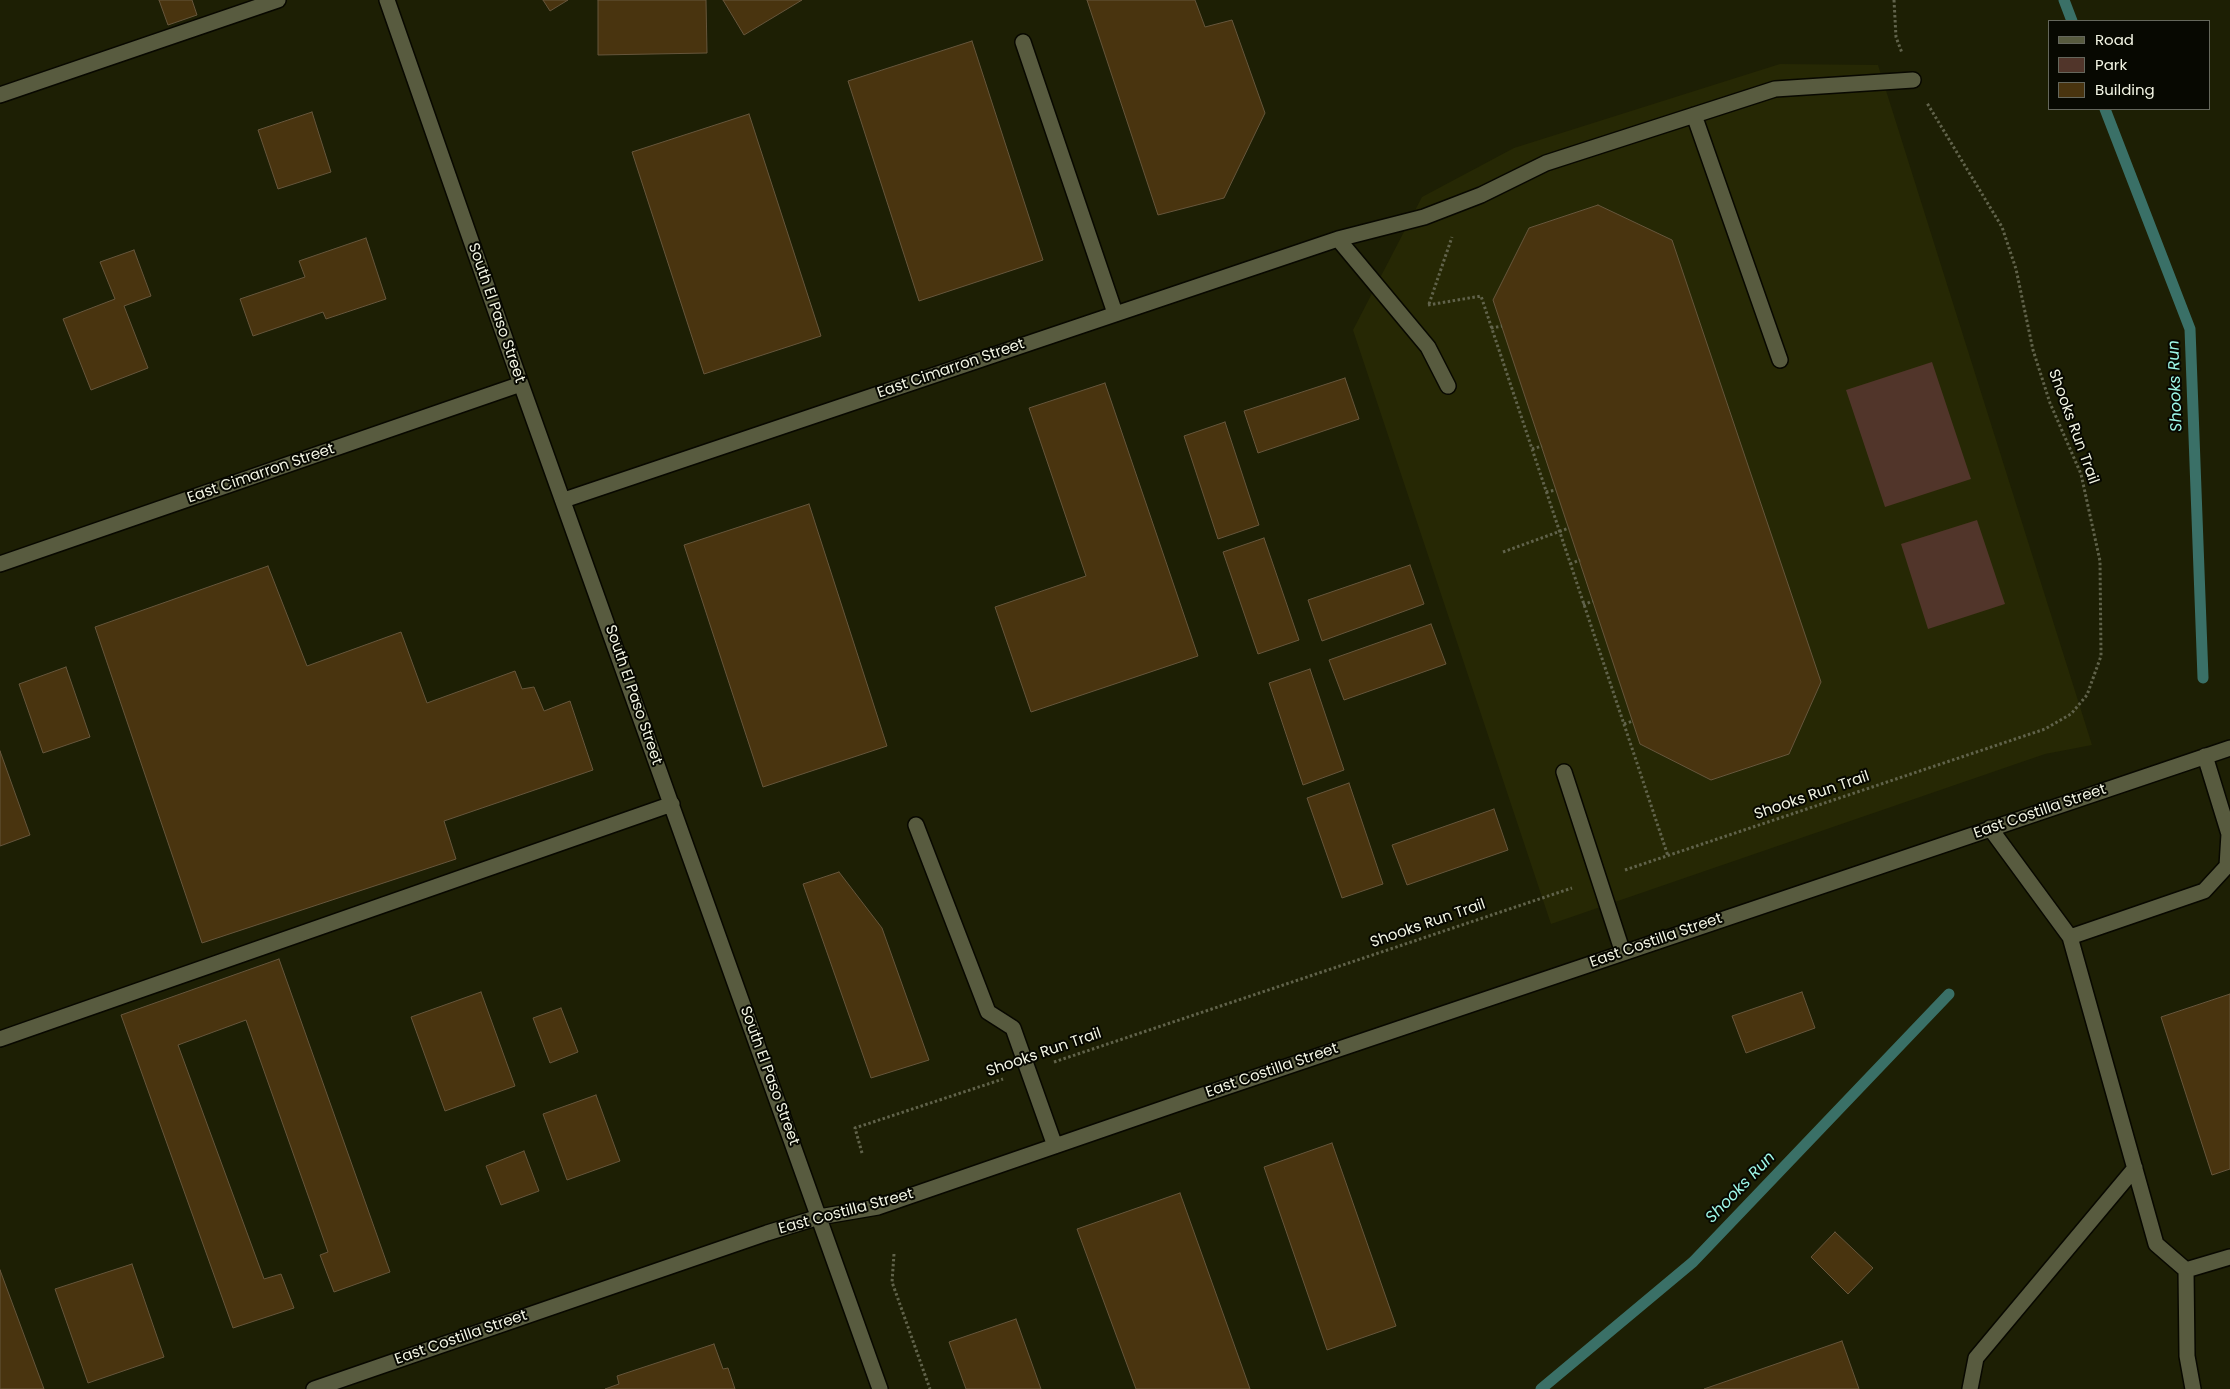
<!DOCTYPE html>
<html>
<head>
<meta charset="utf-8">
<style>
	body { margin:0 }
	#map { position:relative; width:2230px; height:1389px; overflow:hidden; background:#1d1f04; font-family:Poppins,sans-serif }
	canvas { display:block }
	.legend { position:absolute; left:2048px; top:20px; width:162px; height:90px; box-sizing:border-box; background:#070801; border:1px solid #65675c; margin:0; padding:6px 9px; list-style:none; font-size:15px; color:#f3f5e4 }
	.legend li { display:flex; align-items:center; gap:10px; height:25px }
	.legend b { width:25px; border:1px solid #65675c }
</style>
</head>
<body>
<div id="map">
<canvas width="2230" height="1389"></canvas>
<ul class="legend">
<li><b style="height:6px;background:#585b3f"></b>Road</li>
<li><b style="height:14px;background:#51352a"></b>Park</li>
<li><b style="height:14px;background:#49340f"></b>Building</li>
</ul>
</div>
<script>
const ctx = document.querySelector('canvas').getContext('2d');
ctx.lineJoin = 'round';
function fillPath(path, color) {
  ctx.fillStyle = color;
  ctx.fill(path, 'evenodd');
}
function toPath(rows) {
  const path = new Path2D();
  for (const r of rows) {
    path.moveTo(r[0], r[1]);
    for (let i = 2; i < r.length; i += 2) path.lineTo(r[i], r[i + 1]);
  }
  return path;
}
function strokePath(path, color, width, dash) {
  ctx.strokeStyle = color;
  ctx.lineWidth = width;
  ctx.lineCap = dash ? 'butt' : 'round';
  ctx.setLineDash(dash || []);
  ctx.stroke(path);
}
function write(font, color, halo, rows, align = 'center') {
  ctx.font = font + ' Poppins,sans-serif';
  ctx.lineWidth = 4;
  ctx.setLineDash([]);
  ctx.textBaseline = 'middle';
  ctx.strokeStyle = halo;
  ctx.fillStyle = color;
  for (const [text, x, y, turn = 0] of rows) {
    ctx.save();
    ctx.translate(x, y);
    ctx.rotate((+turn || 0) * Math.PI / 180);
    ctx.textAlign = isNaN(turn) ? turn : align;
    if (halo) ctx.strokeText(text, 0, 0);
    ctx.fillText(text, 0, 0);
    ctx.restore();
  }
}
fillPath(toPath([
	[1780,64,1878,65,2092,745,2045,754,1551,924,1353,330,1422,197,1514,148]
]), '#262804');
fillPath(toPath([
	[1932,362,1971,479,1885,507,1846,390],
	[1977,520,2005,604,1928,629,1901,544]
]), '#51352a');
strokePath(toPath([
	[2064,0,2072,21],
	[2105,109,2190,329,2203,678],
	[1541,1389,1693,1262,1949,994]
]), '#3a7067', 11);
const building = toPath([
	[159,0,192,0,197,15,168,25,159,0],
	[543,0,568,0,550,11,543,0],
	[598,0,706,0,707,53,598,55,598,0],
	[723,0,802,0,744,35,723,0],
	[1087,0,1195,0,1205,27,1232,20,1265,113,1224,198,1158,215,1087,0],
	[972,41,1043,260,919,301,848,81,972,41],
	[312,112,331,172,278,189,258,130,312,112],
	[749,114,821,336,704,374,632,152,749,114],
	[1598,205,1672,240,1821,682,1789,754,1711,780,1640,744,1493,300,1529,228,1598,205],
	[366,238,386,299,326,319,323,312,253,336,240,299,305,277,299,261,366,238],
	[134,250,151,296,124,306,148,368,91,390,63,319,115,299,100,262,134,250],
	[1345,378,1359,419,1258,453,1244,411,1345,378],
	[1105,383,1198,656,1031,712,995,607,1086,576,1029,408,1105,383],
	[1225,422,1259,525,1218,539,1184,436,1225,422],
	[809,504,887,746,763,787,684,545,809,504],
	[1264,538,1299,640,1258,654,1223,552,1264,538],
	[1410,565,1424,604,1322,641,1308,600,1410,565],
	[268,566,307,666,401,632,427,703,515,671,522,689,534,687,544,711,570,701,593,770,444,821,456,859,202,943,95,627,268,566],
	[1431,624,1446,664,1344,700,1329,660,1431,624],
	[66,667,90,737,43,753,19,684,66,667],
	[1310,669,1344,770,1303,785,1269,683,1310,669],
	[0,751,30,835,0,846,0,751],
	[1349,783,1383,884,1342,898,1307,798,1349,783],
	[1494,809,1508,850,1407,885,1392,845,1494,809],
	[839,872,882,928,929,1060,871,1078,803,884,839,872],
	[279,959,390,1272,334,1292,320,1255,328,1252,246,1020,178,1045,264,1279,281,1274,294,1308,233,1328,121,1015,279,959],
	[481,992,515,1086,445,1111,411,1017,481,992],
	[1802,992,1815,1028,1746,1053,1732,1016,1802,992],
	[2230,994,2230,1169,2212,1175,2161,1017,2230,994],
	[561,1008,578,1052,550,1063,533,1018,561,1008],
	[596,1095,620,1161,567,1180,543,1114,596,1095],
	[1332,1143,1396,1326,1327,1350,1264,1167,1332,1143],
	[524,1151,539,1191,501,1205,486,1166,524,1151],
	[1180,1193,1250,1389,1136,1389,1077,1229,1180,1193],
	[1835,1232,1873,1268,1848,1294,1811,1257,1835,1232],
	[132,1264,164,1357,88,1383,55,1289,132,1264],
	[0,1270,44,1389,0,1389,0,1270],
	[1016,1319,1041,1389,966,1389,949,1342,1016,1319],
	[1842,1341,1859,1389,1704,1389,1842,1341],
	[714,1344,723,1369,728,1368,735,1389,605,1389,619,1384,617,1376,714,1344]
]);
fillPath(building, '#49340f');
strokePath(building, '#66563c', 1);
const minor = toPath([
	[387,0,521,384,880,1389],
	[1023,42,1115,313],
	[0,95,278,0],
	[1694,115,1780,360],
	[1338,239,1428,347,1448,386],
	[564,500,1338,239,1424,217,1481,195,1546,163,1775,89,1913,80],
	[0,564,521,384],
	[1564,772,1623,953],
	[916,825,988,1012,1013,1028,1055,1146],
	[1990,828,2070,937,2156,1244,2186,1270,2230,1257],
	[2070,937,2204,891,2227,866,2229,834,2205,756],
	[0,1039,672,804],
	[2186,1270,2187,1356,2193,1389],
	[314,1389,767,1233,819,1217,878,1207,1191,1099,2230,748],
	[1970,1389,1976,1358,2135,1168]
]);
strokePath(minor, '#080800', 18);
strokePath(toPath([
	[1894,0,1896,37,1902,53],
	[1429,304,1452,237],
	[1428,305,1481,296,1668,856],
	[1491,328,1502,326],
	[1532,449,1542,446],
	[1546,492,1556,490],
	[1503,552,1569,528],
	[1570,564,1580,560],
	[1583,605,1593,601],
	[1624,724,1633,721],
	[1625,870,2045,729,2071,714,2087,695,2101,656,2100,561,2081,474,2050,403,2033,350,2016,269,2002,227,1927,103],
	[1054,1062,1572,888],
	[862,1153,855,1128,1003,1079],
	[894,1254,892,1282,930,1389]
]), '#61634b', 3, [2.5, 2.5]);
strokePath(minor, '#585b3f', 15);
write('15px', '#f3f5e4', '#070801', [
	["South El Paso Street",496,313,71],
	["East Cimarron Street",951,369,-19],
	["Shooks Run Trail",2073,427,70],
	["East Cimarron Street",261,474,-19],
	["South El Paso Street",633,695,71],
	["Shooks Run Trail",1812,796,-19],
	["East Costilla Street",2040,812,-19],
	["Shooks Run Trail",1428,924,-19],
	["East Costilla Street",1656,941,-19],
	["Shooks Run Trail",1044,1053,-19],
	["East Costilla Street",1272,1071,-19],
	["South El Paso Street",769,1076,70],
	["East Costilla Street",846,1212,-15],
	["East Costilla Street",461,1338,-19]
]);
write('italic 16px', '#9ef8e8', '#070801', [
	["Shooks Run",2176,386,-92],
	["Shooks Run",1741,1188,-46]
]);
</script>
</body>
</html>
